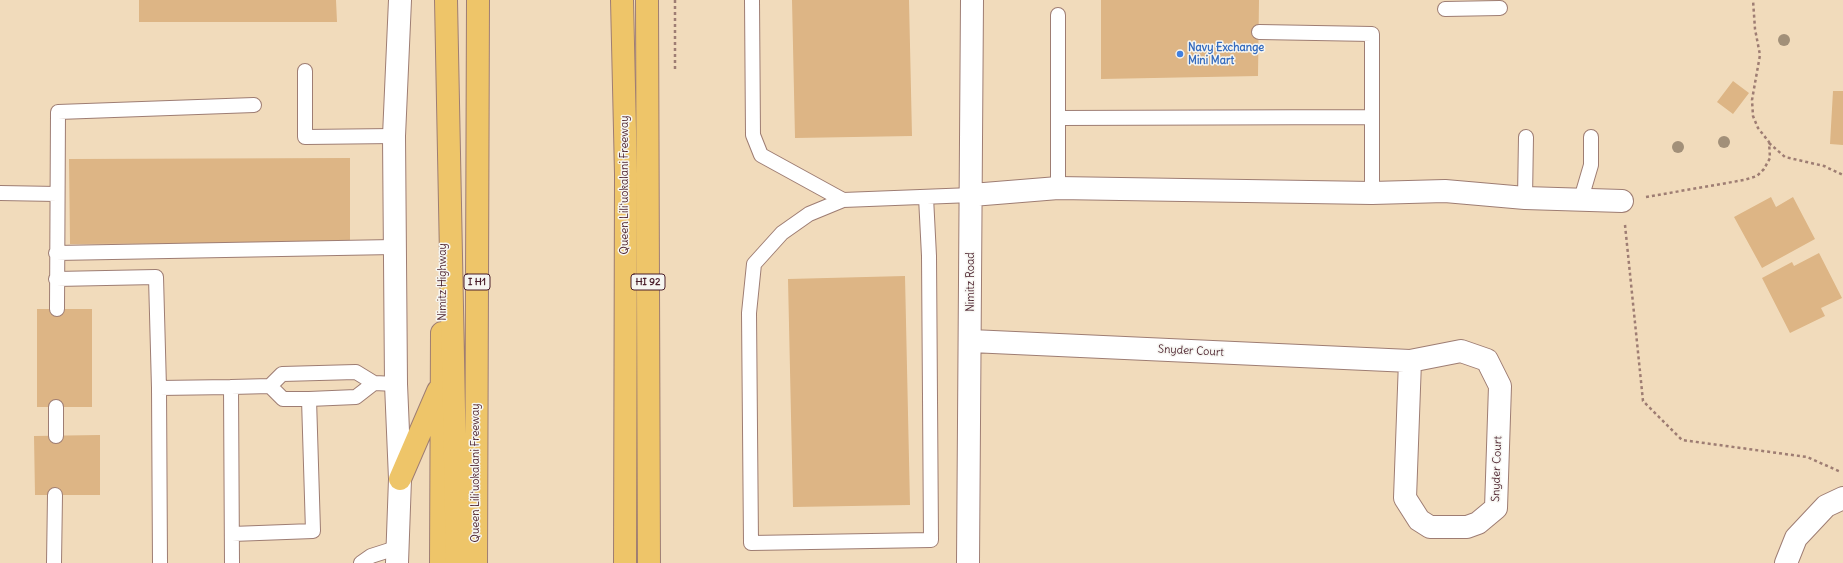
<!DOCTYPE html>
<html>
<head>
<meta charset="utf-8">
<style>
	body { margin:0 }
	canvas { display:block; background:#f1dbbb }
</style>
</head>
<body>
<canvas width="1843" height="563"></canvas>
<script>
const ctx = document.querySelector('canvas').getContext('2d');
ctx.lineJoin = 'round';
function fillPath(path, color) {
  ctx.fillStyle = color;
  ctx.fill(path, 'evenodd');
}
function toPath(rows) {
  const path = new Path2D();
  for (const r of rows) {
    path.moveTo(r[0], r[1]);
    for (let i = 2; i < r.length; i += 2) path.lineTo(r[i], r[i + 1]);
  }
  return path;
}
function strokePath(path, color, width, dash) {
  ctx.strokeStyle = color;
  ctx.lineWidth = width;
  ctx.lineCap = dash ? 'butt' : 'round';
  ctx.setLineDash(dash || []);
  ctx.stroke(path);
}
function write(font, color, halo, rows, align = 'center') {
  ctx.font = font + ' Delius,sans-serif';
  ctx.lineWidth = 3;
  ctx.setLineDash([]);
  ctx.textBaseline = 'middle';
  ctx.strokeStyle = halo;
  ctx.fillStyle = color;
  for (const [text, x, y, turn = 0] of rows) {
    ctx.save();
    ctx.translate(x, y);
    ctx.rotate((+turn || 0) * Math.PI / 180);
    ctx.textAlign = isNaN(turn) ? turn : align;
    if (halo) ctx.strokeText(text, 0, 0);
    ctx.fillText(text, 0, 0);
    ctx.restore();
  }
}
fillPath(toPath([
	[139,0,336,0,337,22,139,22],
	[792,0,909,0,912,136,795,138],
	[1101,0,1259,0,1258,76,1101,79],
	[1733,81,1749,93,1733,114,1717,102],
	[1833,91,1843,91,1843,145,1830,144],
	[350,158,350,243,70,244,69,159],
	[1771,197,1776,207,1793,197,1815,239,1762,268,1734,217],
	[1819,253,1842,298,1821,308,1825,316,1790,333,1762,278,1792,262,1794,266],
	[905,276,910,505,793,507,788,279],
	[37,309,92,309,92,407,37,407],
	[100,435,100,495,35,495,34,436]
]), '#ddb585');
const lane = toPath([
	[752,0,753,135,761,155,843,200],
	[1445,9,1500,8],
	[1058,15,1058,188],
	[1259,32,1372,34,1372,193],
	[305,71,305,137,394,136],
	[1058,118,1372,117],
	[0,193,57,194],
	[926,197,929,256,931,540,751,543,749,313,754,264,782,233,809,214,843,200,972,195],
	[1525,198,1526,137],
	[1581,199,1591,165,1591,137],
	[56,253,394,247],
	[56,279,156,277,159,388],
	[57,309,58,112,254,105],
	[270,386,283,399,309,399,356,397,374,383],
	[56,407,56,436],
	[232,534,313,531,309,399],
	[54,563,55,495],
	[160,563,159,388,231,387],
	[232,563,231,387,270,386,282,374,356,372,374,383,396,384],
	[361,563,371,556,396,548]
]);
const street = toPath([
	[972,195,1058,188,1372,193,1445,191,1525,198,1622,201],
	[971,341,1410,361,1461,351,1487,360,1500,386,1496,508,1478,523,1467,527,1430,527,1419,520,1405,498,1410,361],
	[397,563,400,479,396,384,394,136,400,0],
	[968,563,972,0],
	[1786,563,1796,538,1826,506,1843,498]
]);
const primary = toPath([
	[647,0,649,563],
	[400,479,438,391],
	[441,563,442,333]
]);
const highway = toPath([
	[446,0,457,563],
	[622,0,626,174,625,563],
	[476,563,478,0]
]);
strokePath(lane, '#9e7d73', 16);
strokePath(street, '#9e7d73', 24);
strokePath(primary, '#9e7d73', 24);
strokePath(highway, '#9e7d73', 24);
strokePath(toPath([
	[675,0,675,71],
	[1769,143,1785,157,1824,166,1843,175],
	[1646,197,1744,180,1757,176,1764,169,1770,158,1769,142,1758,128,1753,116,1752,100,1760,55,1755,29,1753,0],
	[1625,225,1643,401,1682,440,1807,457,1841,472]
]), '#9e7d73', 2.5, [3, 3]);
strokePath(lane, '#fff', 14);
strokePath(street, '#fff', 22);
strokePath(primary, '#eec569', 22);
strokePath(highway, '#eec569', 22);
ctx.fillStyle = '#a29079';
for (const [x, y] of [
	[1784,40],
	[1724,142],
	[1678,147]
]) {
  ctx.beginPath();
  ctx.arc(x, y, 6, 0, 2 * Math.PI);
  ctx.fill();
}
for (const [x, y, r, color] of [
	[1180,54,4,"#3f7fe0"]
]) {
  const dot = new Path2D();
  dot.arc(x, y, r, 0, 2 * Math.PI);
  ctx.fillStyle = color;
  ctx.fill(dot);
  strokePath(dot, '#f6f6f2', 1.5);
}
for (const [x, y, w] of [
	[477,282,26],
	[648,282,34]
]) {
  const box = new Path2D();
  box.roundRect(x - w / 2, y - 8, w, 16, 3);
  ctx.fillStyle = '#f6f6f2';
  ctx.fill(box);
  strokePath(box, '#4a1f2b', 1);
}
write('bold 10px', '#4a1f2b', null, [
	["I H1",477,282],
	["HI 92",648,282]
]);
write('bold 11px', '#366cbe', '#f6f6f2', [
	["Navy Exchange",1188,48],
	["Mini Mart",1188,61]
], 'left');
write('11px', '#4a1f2b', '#f6f6f2', [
	["Queen Liliʻuokalani Freeway",625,185,-90],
	["Nimitz Highway",443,282,-90],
	["Nimitz Road",971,282,-90],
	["Snyder Court",1191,351,3],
	["Snyder Court",1497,469,-88],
	["Queen Liliʻuokalani Freeway",476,473,-90]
]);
</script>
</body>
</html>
